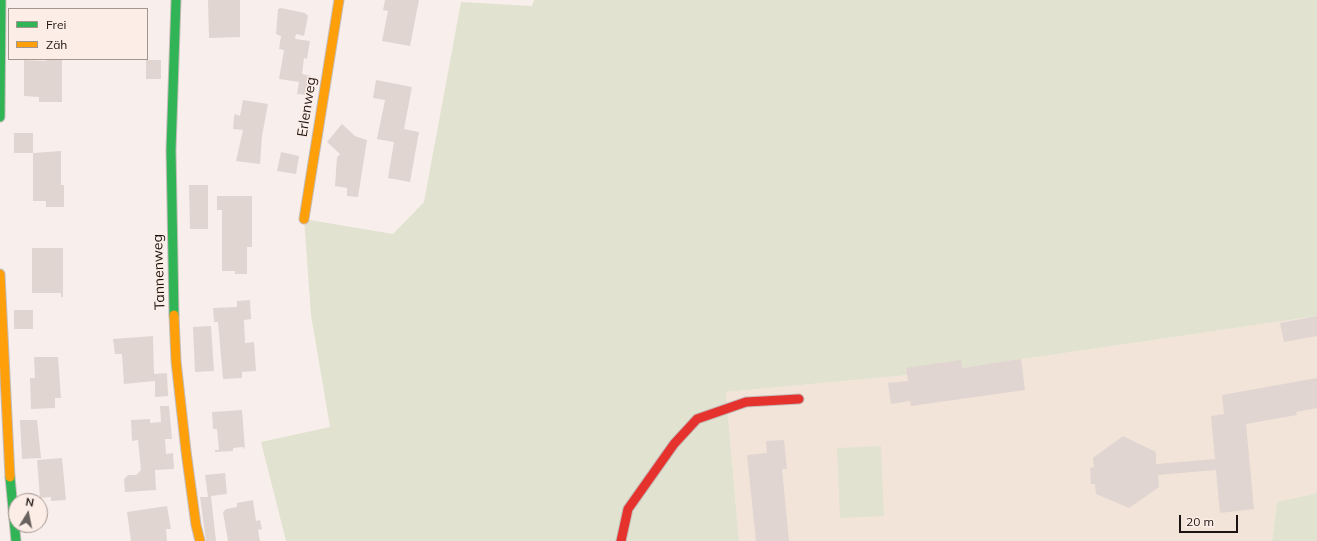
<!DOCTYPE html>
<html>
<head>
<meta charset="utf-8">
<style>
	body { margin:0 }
	#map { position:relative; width:1317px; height:541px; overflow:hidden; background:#f8efec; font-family:Mulish,sans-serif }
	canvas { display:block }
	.legend { position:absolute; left:8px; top:8px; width:140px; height:52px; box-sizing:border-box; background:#fdede7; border:1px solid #a39691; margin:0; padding:5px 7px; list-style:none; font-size:12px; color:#1b1411 }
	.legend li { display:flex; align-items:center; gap:8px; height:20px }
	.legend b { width:20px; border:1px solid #a39691 }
	.north { position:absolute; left:8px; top:493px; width:40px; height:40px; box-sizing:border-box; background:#fdede7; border:1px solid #a39691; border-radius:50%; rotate:10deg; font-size:11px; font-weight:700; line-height:16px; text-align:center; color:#1b1411 }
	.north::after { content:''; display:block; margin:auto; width:14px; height:18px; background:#68615e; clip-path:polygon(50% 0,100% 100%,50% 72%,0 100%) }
	.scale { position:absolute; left:1179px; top:515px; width:59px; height:18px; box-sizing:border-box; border:2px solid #1b1411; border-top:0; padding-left:5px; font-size:12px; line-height:14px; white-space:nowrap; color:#1b1411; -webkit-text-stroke:3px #fdede7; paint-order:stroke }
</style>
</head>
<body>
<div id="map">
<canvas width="1317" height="541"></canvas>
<ul class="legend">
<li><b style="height:5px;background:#30b455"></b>Frei</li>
<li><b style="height:5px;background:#ff9f0a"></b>Zäh</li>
</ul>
<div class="north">N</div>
<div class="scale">20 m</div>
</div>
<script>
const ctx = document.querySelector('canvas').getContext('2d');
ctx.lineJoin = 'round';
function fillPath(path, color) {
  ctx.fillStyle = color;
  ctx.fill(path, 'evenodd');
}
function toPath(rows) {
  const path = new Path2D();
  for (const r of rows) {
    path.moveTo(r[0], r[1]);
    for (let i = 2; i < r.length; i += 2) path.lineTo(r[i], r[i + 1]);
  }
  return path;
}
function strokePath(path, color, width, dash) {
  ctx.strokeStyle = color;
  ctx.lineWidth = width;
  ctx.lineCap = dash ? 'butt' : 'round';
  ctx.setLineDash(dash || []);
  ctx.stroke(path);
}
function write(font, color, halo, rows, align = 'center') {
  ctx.font = font + ' Mulish,sans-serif';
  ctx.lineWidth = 3;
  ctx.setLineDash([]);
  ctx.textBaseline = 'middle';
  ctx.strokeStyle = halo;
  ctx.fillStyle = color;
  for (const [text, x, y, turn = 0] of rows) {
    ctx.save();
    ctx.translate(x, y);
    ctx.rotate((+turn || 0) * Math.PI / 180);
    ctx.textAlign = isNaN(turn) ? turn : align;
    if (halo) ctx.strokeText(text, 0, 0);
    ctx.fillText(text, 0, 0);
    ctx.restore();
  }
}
fillPath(toPath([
	[1317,316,1317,493,1277,502,1272,541,739,541,726,392,906,375,906,368,961,360,962,368]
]), '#f3e4da');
fillPath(toPath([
	[534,0,1317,0,1317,316,962,368,906,368,907,375,726,392,739,541,286,541,261,442,330,427,311,315,304,219,393,234,424,202,461,2,532,6],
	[881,446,884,516,840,518,837,448],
	[1317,493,1317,541,1272,541,1277,502]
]), '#e1e2cf');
fillPath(toPath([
	[208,0,240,0,240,37,209,38],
	[385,0,419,0,410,46,382,41,388,11,383,10],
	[281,8,305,13,308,16,304,36,296,34,295,39,310,41,307,59,304,58,302,74,311,76,308,95,297,94,299,82,279,79,284,50,279,49,281,36,276,34,278,9],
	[46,59,62,59,62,102,39,102,39,97,24,96,24,60,46,61],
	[146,60,161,60,161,79,146,79],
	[376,80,412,87,404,129,419,132,410,182,388,178,394,142,377,139,385,100,373,98],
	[243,100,268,104,262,136,260,164,236,161,243,130,233,129,234,117,235,114,240,116],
	[342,124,355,136,367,140,358,197,347,196,347,188,335,186,337,157,340,154,327,142],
	[14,133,33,133,33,153,61,151,61,185,64,185,64,207,46,207,46,201,33,201,33,153,14,153],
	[281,152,299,156,296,174,277,171],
	[189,185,208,185,208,229,190,229],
	[217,196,252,196,252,247,247,247,247,274,235,274,235,271,222,271,222,210,217,210],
	[32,248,63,248,63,297,61,297,61,293,32,293],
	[250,300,251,319,244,320,245,343,254,342,256,371,242,372,242,378,223,379,218,322,214,322,213,308,237,307,237,301],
	[14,310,33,310,33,329,14,329],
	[1317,316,1317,336,1284,342,1280,323],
	[211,326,214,371,195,372,193,327],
	[153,336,154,374,167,373,168,396,155,397,155,381,124,384,122,354,115,354,113,339],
	[34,357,58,357,61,398,55,398,55,408,31,409,30,378,35,378],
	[1021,359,1025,390,911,406,910,401,891,404,888,383,908,381,906,368,961,360,962,368],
	[1317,378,1317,408,1296,412,1297,415,1246,424,1254,509,1220,513,1216,470,1158,475,1159,487,1129,508,1096,494,1095,484,1091,484,1090,468,1094,467,1093,458,1123,436,1156,452,1156,464,1215,459,1211,416,1224,414,1222,395],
	[160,406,169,406,172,439,165,439,166,454,173,453,174,469,155,470,156,490,125,492,124,479,128,475,136,475,141,470,138,440,132,441,131,420,150,419,150,423,161,422],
	[242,410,245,450,243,447,233,448,233,451,215,452,215,450,219,450,217,429,213,429,212,412],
	[20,420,37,420,41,458,22,459],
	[784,440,787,469,782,469,789,541,756,541,747,455,767,453,766,441],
	[62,458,66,500,51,501,51,497,40,498,37,460],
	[225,473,227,494,211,496,216,541,206,541,200,497,208,497,205,475],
	[253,500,256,521,260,520,262,529,258,530,260,541,228,541,223,512,226,509,237,507,237,503],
	[167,506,171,529,166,529,167,541,131,541,127,512]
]), '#e0d5d0');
const fast = toPath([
	[0,117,1,0],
	[174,315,171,150,176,0],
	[10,477,16,541]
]);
const slow = toPath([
	[304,219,339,0],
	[0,274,10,477],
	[174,315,176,361,186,451,196,525,200,541]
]);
const jam = toPath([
	[621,541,628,509,674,444,697,419,746,402,799,399]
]);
strokePath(fast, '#c4bcb9', 11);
strokePath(slow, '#c4bcb9', 11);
strokePath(jam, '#c4bcb9', 11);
strokePath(fast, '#30b455', 9);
strokePath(slow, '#ff9f0a', 9);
strokePath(jam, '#e5322d', 9);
write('14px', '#1b1411', '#fdede7', [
	["Erlenweg",307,107,-81],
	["Tannenweg",159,272,-92]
]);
</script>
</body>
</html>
